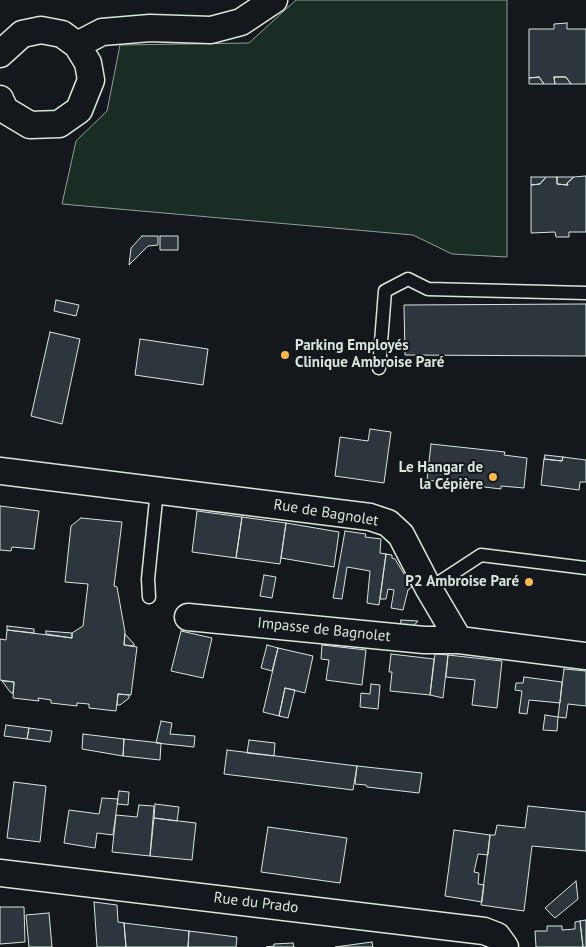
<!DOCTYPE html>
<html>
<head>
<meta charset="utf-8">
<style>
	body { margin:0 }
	canvas { display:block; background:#14181c }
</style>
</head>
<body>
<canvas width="586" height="947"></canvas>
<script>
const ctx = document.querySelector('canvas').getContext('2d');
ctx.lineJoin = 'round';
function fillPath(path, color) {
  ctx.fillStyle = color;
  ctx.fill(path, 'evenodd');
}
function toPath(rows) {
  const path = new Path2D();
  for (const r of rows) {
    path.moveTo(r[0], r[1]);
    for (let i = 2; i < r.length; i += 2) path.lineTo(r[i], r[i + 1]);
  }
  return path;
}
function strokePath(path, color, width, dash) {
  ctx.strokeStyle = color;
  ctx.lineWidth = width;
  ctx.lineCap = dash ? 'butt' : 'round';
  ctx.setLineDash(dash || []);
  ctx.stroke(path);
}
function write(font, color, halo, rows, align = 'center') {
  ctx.font = font + ' "PT Sans",sans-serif';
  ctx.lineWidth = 4;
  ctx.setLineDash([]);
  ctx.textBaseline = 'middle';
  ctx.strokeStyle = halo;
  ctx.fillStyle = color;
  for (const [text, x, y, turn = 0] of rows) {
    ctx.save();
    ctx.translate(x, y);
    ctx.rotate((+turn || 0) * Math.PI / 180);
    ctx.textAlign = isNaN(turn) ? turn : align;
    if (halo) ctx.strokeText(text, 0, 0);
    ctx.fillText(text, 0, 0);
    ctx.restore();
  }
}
const green = toPath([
	[296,0,507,0,507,257,452,254,413,235,62,204,76,141,107,111,120,45,249,43,296,0]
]);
fillPath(green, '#1a2d24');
strokePath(green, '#939e99', 1);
const building = toPath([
	[567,23,567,29,586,29,586,84,571,84,566,77,554,77,555,84,544,84,539,77,529,78,529,29,554,29,554,24,567,23],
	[539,77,544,84,529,84,529,78,539,77],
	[554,77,566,77,571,84,555,84,554,77],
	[586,176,586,232,569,232,569,237,556,237,555,232,531,233,531,185,540,184,546,177,557,177,557,184,568,185,567,183,574,177,586,176],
	[531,177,546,177,540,184,531,185,531,177],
	[557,177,574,177,567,183,568,185,557,184,557,177],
	[142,236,158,236,158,245,148,246,129,265,131,248,142,236],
	[160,236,178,236,178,250,160,250,160,236],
	[56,300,79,305,76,316,54,311,56,300],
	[586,304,586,356,405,355,404,305,586,304],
	[50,332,80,339,62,424,31,416,50,332],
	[140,339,208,349,203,385,135,375,140,339],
	[370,429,391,432,384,483,335,476,340,437,368,441,370,429],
	[431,444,505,452,504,455,527,458,524,488,501,486,501,489,427,480,431,444],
	[545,455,563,457,562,461,544,459,545,455],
	[563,457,586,460,586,482,580,482,579,490,541,485,544,459,562,461,563,457],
	[0,506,39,511,34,549,12,547,11,551,0,550,0,506],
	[197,511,242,517,236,558,192,552,197,511],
	[242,517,286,523,280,564,236,558,242,517],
	[81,518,122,522,114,586,117,587,125,632,124,645,137,647,131,695,118,694,116,711,89,708,89,704,77,703,77,706,51,703,51,700,38,698,39,701,13,698,14,682,0,680,0,639,6,640,7,630,72,638,72,633,83,626,88,584,65,582,71,526,81,518],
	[286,523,339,532,334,567,281,558,286,523],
	[345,531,366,534,365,537,381,539,380,553,386,554,379,605,367,603,370,571,347,567,342,599,333,598,345,531],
	[386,554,392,555,392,558,395,559,412,587,408,590,403,610,391,608,394,590,388,589,386,599,380,599,386,554],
	[264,575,276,577,272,598,260,596,264,575],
	[401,620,418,621,409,631,400,630,401,620],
	[7,626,34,629,34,633,7,630,7,626],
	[46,631,72,633,72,638,46,634,46,631],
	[181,631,212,638,203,678,171,671,181,631],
	[125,634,134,644,134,646,124,645,125,634],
	[267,645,278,648,272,671,261,668,267,645],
	[322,645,366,650,362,685,326,680,329,660,321,659,322,645],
	[278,648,313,656,305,693,285,688,279,716,263,712,278,648],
	[391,654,434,659,430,695,390,691,392,672,389,672,391,654],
	[435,654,448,655,443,698,430,695,435,654],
	[448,655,502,661,497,708,472,705,475,680,446,677,448,655],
	[564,669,586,671,586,706,568,704,566,718,558,717,564,669],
	[524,677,562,682,560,703,529,700,527,714,519,713,522,691,515,690,516,683,523,683,524,677],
	[2,681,14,682,13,693,11,693,2,681],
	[371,684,380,685,378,709,360,707,361,693,370,694,371,684],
	[285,688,295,690,288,718,279,716,285,688],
	[118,694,129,695,129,698,120,705,117,705,118,694],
	[545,715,558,717,557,731,543,730,545,715],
	[161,721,172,723,170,734,195,736,194,747,156,743,161,721],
	[6,725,29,728,27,739,4,736,6,725],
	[29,728,52,731,50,742,27,739,29,728],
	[83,734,124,739,123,756,82,749,83,734],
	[124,739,161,743,160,760,123,756,124,739],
	[249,740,275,743,274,756,247,753,249,740],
	[227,750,357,766,353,790,224,774,227,750],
	[357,766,422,773,419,793,367,787,366,785,355,784,357,766],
	[14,782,46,786,40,842,7,838,14,782],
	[119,791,129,792,128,805,117,804,119,791],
	[102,798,118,799,113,835,97,833,95,848,64,843,69,810,99,814,102,798],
	[155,804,179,807,177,821,154,818,155,804],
	[139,805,154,806,150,856,112,852,116,815,137,817,139,805],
	[528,806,586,812,586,851,532,846,524,911,481,905,490,835,495,835,497,825,525,828,528,806],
	[154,818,196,823,192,860,150,856,154,818],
	[268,827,347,838,340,883,261,872,268,827],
	[454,830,490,835,488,855,478,854,474,872,479,873,478,884,484,885,482,902,445,896,454,830],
	[576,881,578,899,555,918,545,908,576,881],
	[94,902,117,905,118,922,124,923,126,947,97,947,94,902],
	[0,907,24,907,25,942,0,944,0,907],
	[49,913,52,947,29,947,26,915,49,913],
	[586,920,586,947,583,947,580,921,586,920],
	[580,921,583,947,536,947,535,931,547,931,547,926,562,926,562,930,575,929,575,922,580,921],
	[124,923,189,931,188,947,126,947,124,923],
	[189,931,237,937,236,947,188,947,189,931],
	[372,942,373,947,335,947,372,942],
	[293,943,294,947,266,947,274,946,274,944,293,943]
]);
fillPath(building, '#2c363c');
strokePath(building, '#d8e6dc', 1);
const lane = toPath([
	[379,368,385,291,408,279,428,289,586,293],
	[429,589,481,555,586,568],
	[149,597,148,579,157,490]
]);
const street = toPath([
	[77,45,102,32,150,28,211,30,241,22,274,0],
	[0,54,22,34,41,30,62,34,77,45,88,63,91,80,79,110,59,124,30,125,5,110,0,99],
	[0,471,370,517,388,523,401,535,429,589,459,640,586,656],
	[188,617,424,640,459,640],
	[0,873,484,931,497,936,505,947]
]);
strokePath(lane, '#d8e6dc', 15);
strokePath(street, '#d8e6dc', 29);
strokePath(lane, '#14181c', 12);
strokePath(street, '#14181c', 26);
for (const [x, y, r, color] of [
	[285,355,5,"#ffb74d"],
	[493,477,5,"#ffb74d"],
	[529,582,5,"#ffb74d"]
]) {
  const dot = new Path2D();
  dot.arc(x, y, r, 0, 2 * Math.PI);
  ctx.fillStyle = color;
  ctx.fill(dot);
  strokePath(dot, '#14181c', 2);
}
write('bold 15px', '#d8e6dc', '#14181c', [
	["Parking Employés",295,346,"left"],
	["Clinique Ambroise Paré",295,363,"left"],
	["Le Hangar de",483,468],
	["la Cépière",483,485],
	["P2 Ambroise Paré",519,582]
], 'right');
write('15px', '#d8e6dc', '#14181c', [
	["Rue de Bagnolet",326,513,9],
	["Impasse de Bagnolet",324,630,6],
	["Rue du Prado",256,903,7]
]);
</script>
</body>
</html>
